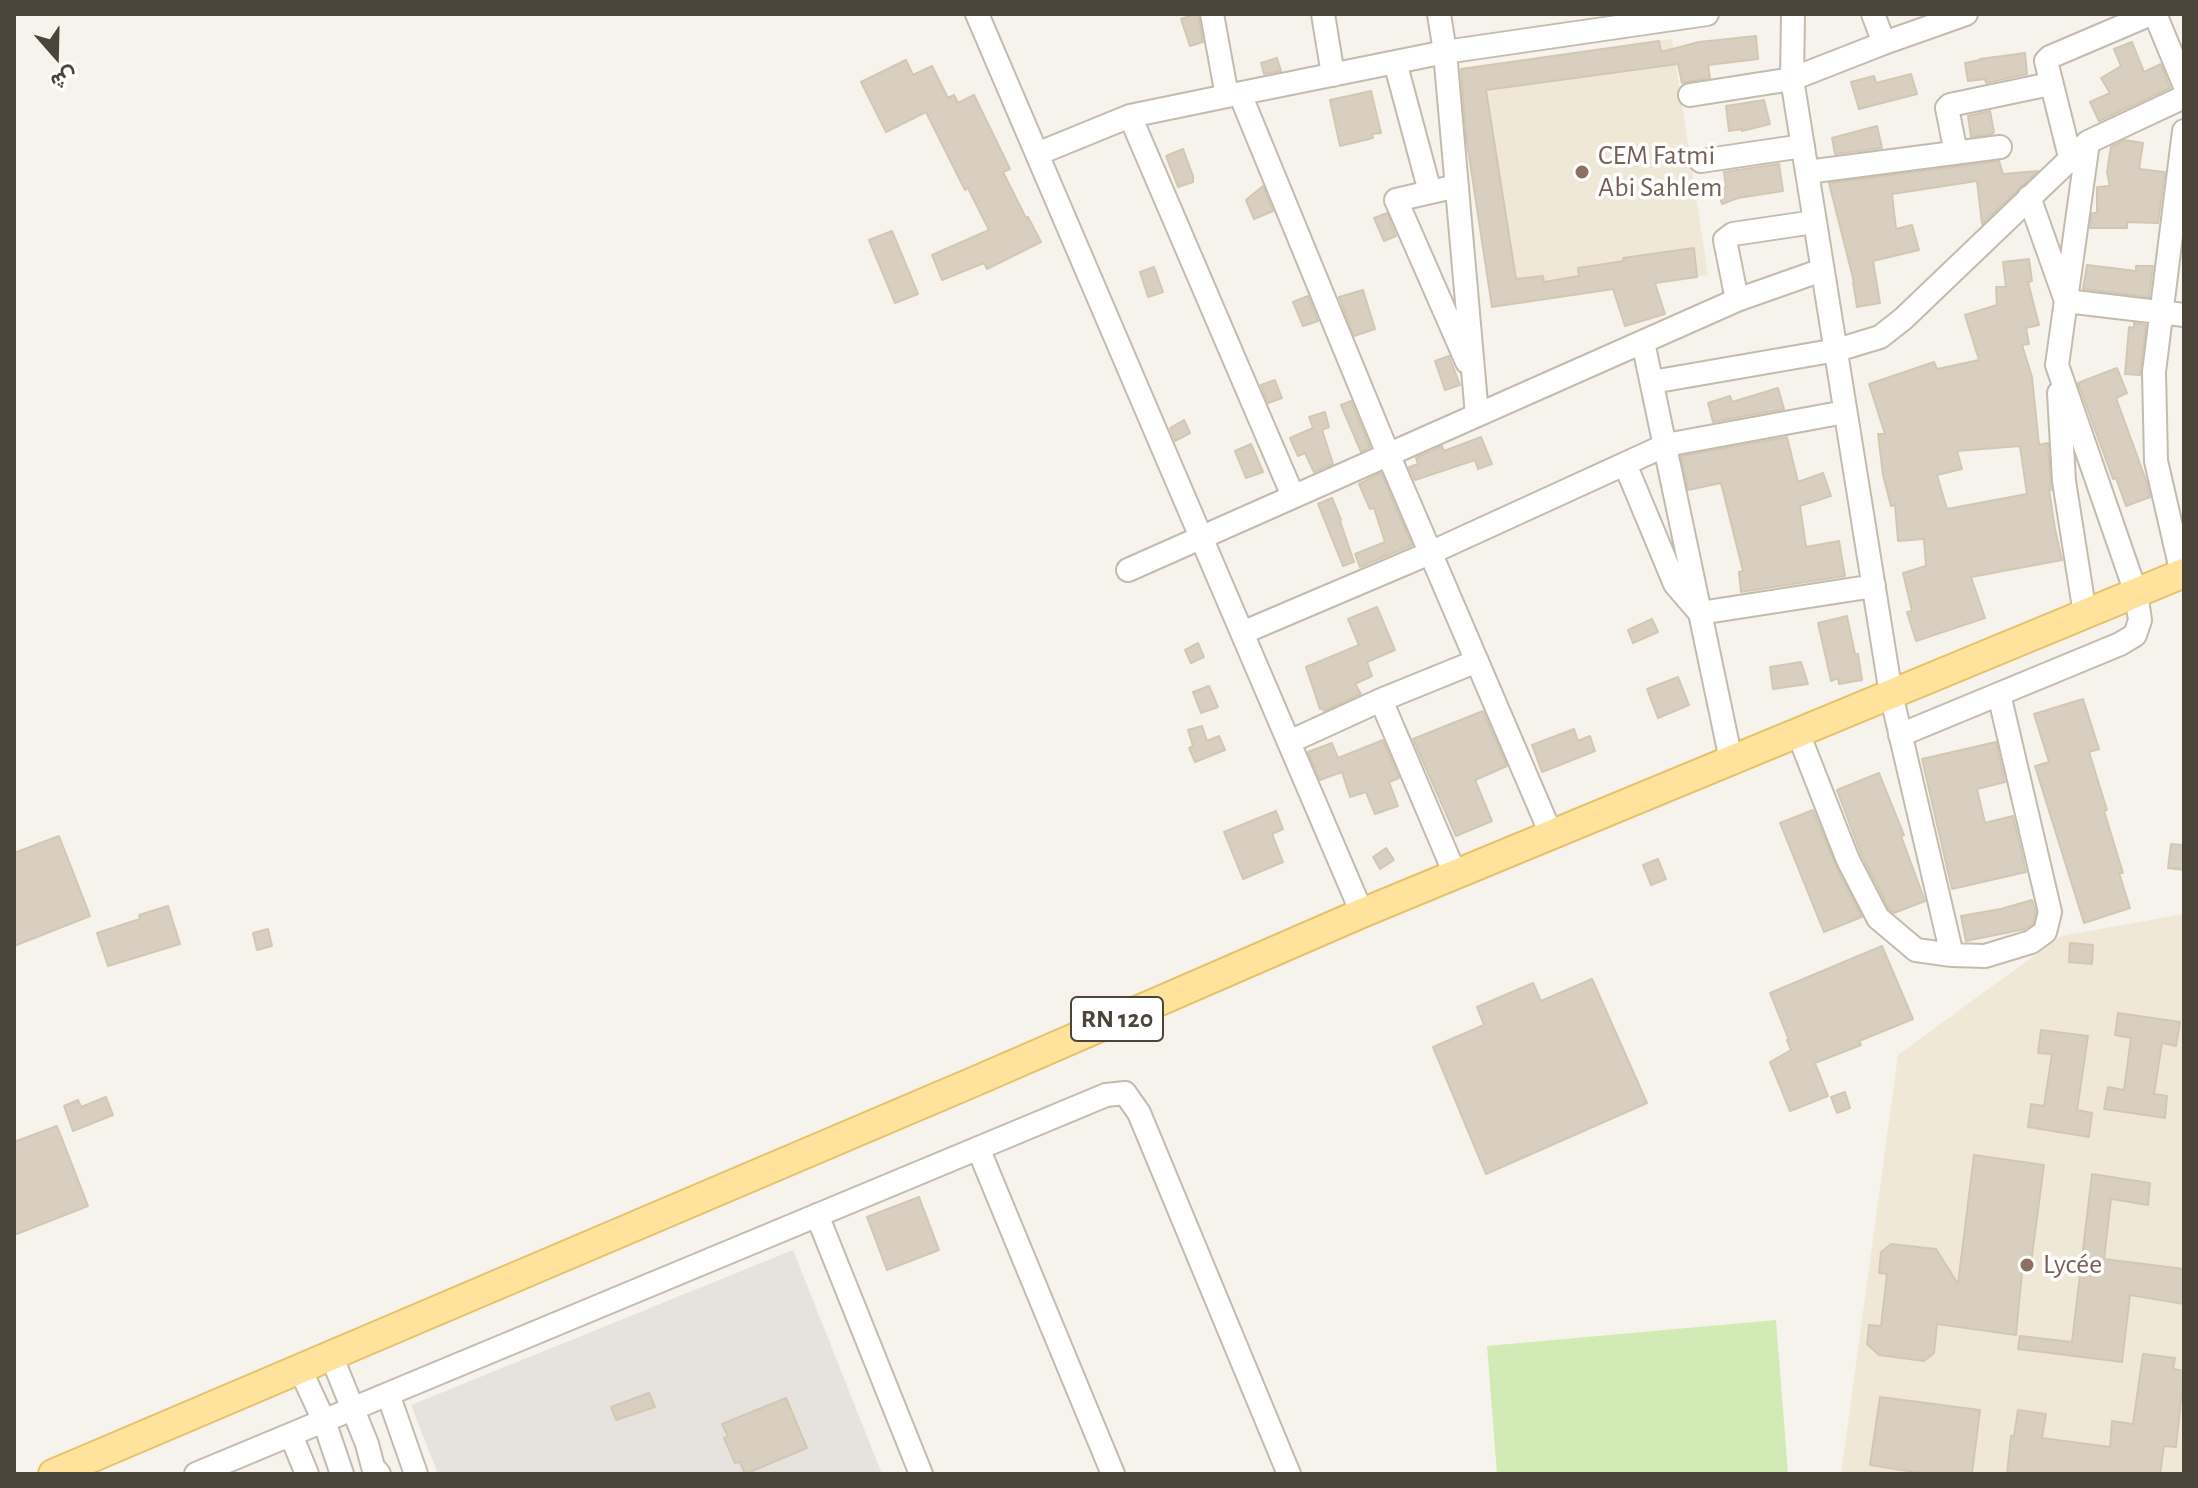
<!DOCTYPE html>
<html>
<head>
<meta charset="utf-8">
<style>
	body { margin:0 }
	#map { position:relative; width:2198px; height:1488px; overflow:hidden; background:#f6f3ec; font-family:"Alegreya Sans",Vazirmatn,sans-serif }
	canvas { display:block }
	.frame { position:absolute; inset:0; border:16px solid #4b4439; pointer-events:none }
	.north { position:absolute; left:16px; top:16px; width:80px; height:80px; -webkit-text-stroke:6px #fff; paint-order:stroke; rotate:160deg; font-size:22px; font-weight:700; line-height:32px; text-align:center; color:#4b4439 }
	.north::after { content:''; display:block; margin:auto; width:28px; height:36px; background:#4b4439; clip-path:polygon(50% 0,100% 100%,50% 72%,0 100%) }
</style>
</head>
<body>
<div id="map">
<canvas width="2198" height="1488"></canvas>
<div class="frame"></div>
<div class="north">ش</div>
</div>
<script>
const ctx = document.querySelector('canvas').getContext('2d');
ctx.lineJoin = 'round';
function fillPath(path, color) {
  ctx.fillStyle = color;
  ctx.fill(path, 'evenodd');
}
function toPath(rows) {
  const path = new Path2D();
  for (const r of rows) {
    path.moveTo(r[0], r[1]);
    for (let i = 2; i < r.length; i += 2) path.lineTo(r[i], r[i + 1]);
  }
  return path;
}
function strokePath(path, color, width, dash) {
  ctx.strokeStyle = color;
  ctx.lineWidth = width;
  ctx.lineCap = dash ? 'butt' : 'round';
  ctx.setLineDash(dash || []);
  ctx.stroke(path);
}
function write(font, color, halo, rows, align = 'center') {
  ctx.font = font + ' "Alegreya Sans",sans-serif';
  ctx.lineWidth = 7;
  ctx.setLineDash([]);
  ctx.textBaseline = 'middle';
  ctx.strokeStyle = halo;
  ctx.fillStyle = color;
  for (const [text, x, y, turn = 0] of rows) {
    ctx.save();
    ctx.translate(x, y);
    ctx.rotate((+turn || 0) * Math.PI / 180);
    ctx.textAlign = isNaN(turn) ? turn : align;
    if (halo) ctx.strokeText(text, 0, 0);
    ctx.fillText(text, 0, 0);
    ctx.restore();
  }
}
fillPath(toPath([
	[793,1250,882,1474,438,1474,411,1405]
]), '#e6e2dd');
fillPath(toPath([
	[1672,39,1708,275,1492,307,1456,69],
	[2184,914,2184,1474,1841,1474,1898,1055,2061,936]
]), '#efe8d6');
fillPath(toPath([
	[1776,1320,1788,1474,1497,1474,1487,1346]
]), '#d2eab5');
const building = toPath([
	[1195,14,1198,14,1203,42,1190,46,1181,19,1195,14],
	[1756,36,1758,59,1708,65,1710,78,1682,83,1678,64,1486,90,1516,279,1543,276,1544,282,1579,276,1578,268,1624,261,1623,258,1694,248,1697,277,1655,283,1665,314,1625,326,1613,289,1492,307,1466,136,1461,69,1659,41,1661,52,1699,42,1756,36],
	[2132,42,2144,72,2161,64,2170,88,2099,121,2090,102,2110,93,2101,78,2121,66,2114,49,2132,42],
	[2025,53,2027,74,1986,83,1985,79,1968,81,1965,63,1980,60,1980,59,2025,53],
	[1277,58,1281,71,1264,74,1261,63,1277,58],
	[906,60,913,75,932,66,948,98,954,95,958,103,974,95,1010,169,1003,172,1026,218,1028,217,1041,242,987,269,984,263,942,280,932,255,989,230,968,188,965,190,926,112,886,132,861,82,906,60],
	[1911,74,1917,94,1859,109,1851,82,1874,76,1876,83,1911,74],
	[1371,91,1381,133,1372,134,1373,138,1340,146,1330,100,1371,91],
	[1764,100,1770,124,1742,131,1742,129,1729,131,1726,106,1764,100],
	[1990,111,1994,132,1992,134,1971,137,1968,116,1990,111],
	[1877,126,1882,148,1835,154,1832,138,1877,126],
	[2125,140,2143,143,2139,169,2165,172,2158,223,2127,222,2127,228,2090,228,2092,213,2097,213,2097,187,2110,186,2107,172,2111,147,2125,140],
	[1183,149,1193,176,1193,182,1178,187,1166,156,1183,149],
	[1999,161,2003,174,2038,171,1982,224,1977,181,1892,194,1896,229,1912,225,1919,250,1873,261,1880,303,1857,307,1853,282,1854,282,1829,183,1999,161],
	[1779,164,1783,191,1738,198,1722,204,1718,190,1726,187,1724,172,1779,164],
	[1263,186,1273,211,1254,219,1246,200,1263,186],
	[1387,213,1396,236,1384,241,1374,218,1387,213],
	[892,231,918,294,895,303,869,240,892,231],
	[2029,259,2032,281,2028,282,2039,325,2026,328,2029,344,2022,345,2032,377,2039,445,2048,443,2051,490,2049,490,2055,529,2062,560,1971,577,1985,618,1916,641,1907,612,1912,611,1903,573,1926,566,1924,539,1898,541,1895,505,1891,506,1883,475,1878,434,1885,434,1869,384,1934,362,1937,369,1979,360,1965,315,1997,305,1996,287,2006,287,2003,262,2029,259],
	[2020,446,2027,494,1947,509,1937,475,1962,469,1957,451,2020,446],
	[2087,265,2136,271,2136,266,2153,266,2149,297,2083,289,2087,265],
	[1154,267,1163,292,1148,297,1140,272,1154,267],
	[1363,290,1375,329,1354,336,1339,297,1363,290],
	[1308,296,1318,321,1303,326,1293,302,1308,296],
	[2134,323,2146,325,2140,375,2125,374,2129,327,2134,328,2134,323],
	[1449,356,1460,385,1445,390,1435,361,1449,356],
	[2117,368,2127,393,2116,398,2147,483,2150,497,2126,506,2116,478,2113,479,2078,383,2117,368],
	[1275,380,1282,398,1268,403,1261,385,1275,380],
	[1778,388,1784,409,1713,422,1708,403,1730,396,1732,402,1778,388],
	[1351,401,1370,447,1361,452,1341,405,1351,401],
	[1325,412,1329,427,1322,430,1333,464,1314,472,1305,453,1298,456,1290,438,1313,428,1309,417,1325,412],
	[1184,420,1190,433,1175,441,1170,428,1184,420],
	[1481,437,1492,464,1478,469,1475,460,1415,480,1409,467,1418,464,1416,458,1442,446,1444,451,1481,437],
	[1787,437,1798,482,1823,473,1831,496,1800,506,1806,547,1839,541,1845,576,1741,592,1739,572,1743,571,1721,483,1688,490,1681,456,1787,437],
	[1251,444,1263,472,1246,478,1235,451,1251,444],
	[1381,473,1412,545,1360,567,1355,554,1385,542,1374,508,1370,509,1359,484,1381,473],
	[1332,498,1341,520,1340,521,1354,562,1343,566,1318,504,1332,498],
	[1377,607,1395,650,1367,662,1372,676,1355,684,1361,694,1324,711,1322,708,1320,709,1306,667,1359,645,1348,619,1377,607],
	[1847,616,1855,654,1858,654,1862,680,1839,684,1838,678,1831,681,1818,623,1847,616],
	[1652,619,1658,632,1633,643,1628,630,1652,619],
	[1198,643,1204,657,1191,663,1185,650,1198,643],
	[1801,662,1808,684,1773,689,1770,667,1801,662],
	[1678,677,1689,705,1658,718,1647,689,1678,677],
	[1209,686,1218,707,1201,713,1193,692,1209,686],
	[2083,699,2099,749,2089,752,2107,810,2104,811,2123,873,2119,873,2130,908,2084,923,2035,766,2049,762,2034,714,2083,699],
	[1483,711,1507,766,1475,780,1492,821,1456,836,1413,739,1483,711],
	[1202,726,1207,741,1219,736,1225,750,1195,762,1189,748,1193,746,1188,730,1202,726],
	[1574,729,1578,741,1590,736,1595,751,1542,772,1532,745,1574,729],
	[1383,740,1399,778,1389,782,1398,806,1375,814,1366,792,1350,797,1342,772,1320,780,1308,752,1332,743,1338,758,1383,740],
	[1996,742,2005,782,1977,789,1985,823,2013,816,2026,872,1952,889,1922,759,1996,742],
	[1879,773,1904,835,1901,836,1925,901,1894,913,1889,909,1861,854,1837,790,1879,773],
	[1813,810,1836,866,1862,917,1824,932,1780,823,1813,810],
	[1276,811,1283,829,1272,834,1283,862,1243,879,1224,832,1276,811],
	[59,836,90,916,14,946,14,853,59,836],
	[2171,844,2184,845,2184,870,2168,868,2171,844],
	[1386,848,1394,860,1380,869,1373,857,1386,848],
	[1658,859,1666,879,1651,885,1643,865,1658,859],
	[2032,900,2036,912,2033,924,2025,929,1966,941,1961,916,2001,909,2032,900],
	[168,906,180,944,108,966,97,933,140,919,139,915,168,906],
	[268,929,272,946,257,950,253,933,268,929],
	[2070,943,2093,945,2092,964,2069,962,2070,943],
	[1882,946,1913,1019,1859,1041,1861,1045,1815,1063,1828,1096,1790,1111,1770,1062,1791,1050,1787,1040,1789,1040,1770,993,1882,946],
	[1592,979,1647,1103,1486,1174,1433,1047,1484,1025,1477,1007,1533,983,1541,1001,1592,979],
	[2118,1013,2180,1022,2176,1046,2162,1043,2154,1094,2167,1096,2165,1118,2104,1109,2108,1087,2124,1090,2131,1038,2115,1035,2118,1013],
	[2041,1030,2088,1036,2077,1110,2092,1113,2089,1137,2028,1127,2031,1104,2044,1106,2052,1054,2038,1053,2041,1030],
	[1845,1092,1850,1108,1837,1113,1831,1097,1845,1092],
	[106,1097,113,1115,73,1131,64,1106,78,1100,81,1107,106,1097],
	[57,1126,88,1206,14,1235,14,1142,57,1126],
	[1974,1155,2044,1165,2031,1263,2023,1262,2016,1335,1937,1324,1934,1353,1924,1361,1879,1355,1867,1344,1869,1325,1881,1326,1887,1274,1879,1273,1881,1252,1891,1244,1936,1249,1958,1284,1974,1155],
	[2092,1174,2150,1183,2148,1205,2111,1199,2104,1259,2184,1269,2184,1304,2130,1295,2122,1362,2018,1349,2020,1336,2072,1342,2092,1174],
	[919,1197,939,1250,887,1270,867,1217,919,1197],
	[2143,1354,2175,1358,2173,1369,2184,1371,2176,1447,2164,1446,2160,1474,2007,1474,2011,1436,2014,1436,2018,1410,2046,1414,2042,1438,2110,1447,2112,1421,2133,1424,2143,1354],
	[649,1393,655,1407,616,1420,611,1407,649,1393],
	[1880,1397,1980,1410,1972,1474,1927,1474,1870,1465,1880,1397],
	[786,1398,807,1448,745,1474,740,1462,735,1463,724,1438,728,1436,722,1424,786,1398]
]);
fillPath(building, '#d8cfc1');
strokePath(building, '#d3c7b4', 2);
const minor = toPath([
	[977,14,1362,913],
	[1212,14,1227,96],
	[1323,14,1333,75],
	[1439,14,1445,52,1477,415],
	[1793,14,1792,79,1891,694,1952,955],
	[1873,14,1884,43],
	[2155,14,2184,84],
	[1395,62,1430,192],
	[1240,94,1388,454,1551,834],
	[1690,95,1792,79,1884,43,1966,14],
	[1130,116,1293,496],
	[1956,153,1947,108,1950,105,2050,84],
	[1037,154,1130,116,1227,96,1445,52,1707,14],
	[2070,157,2046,61,2050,57,2151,14],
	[1701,161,1803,146],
	[1807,172,2000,147],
	[1457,186,1396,200,1467,362],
	[2029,197,2066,301,2184,315],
	[1737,300,1725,240,1733,234,1814,222],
	[1643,342,1731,760],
	[1652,382,1837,350,1880,337,1903,319,2088,142,2184,97],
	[2059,393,2064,481,2085,614],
	[1625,464,1675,584,1700,613,1874,586],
	[1128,570,1737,300,1822,270],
	[2182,574,2156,461,2154,372,2184,131],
	[1242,633,1430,553,1666,445,1845,412],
	[1381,700,1455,874],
	[1798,733,1848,860,1878,918,1916,950,1952,955,1985,956,2031,942,2045,932,2050,912,1999,694],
	[1900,735,2120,644,2135,635,2140,620,2136,593,2057,365,2088,142],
	[1289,742,1381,700,1477,661],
	[978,1148,1113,1474],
	[817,1215,921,1474],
	[331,1355,367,1444,373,1467,379,1474],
	[300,1369,324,1421,342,1474],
	[388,1394,416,1474],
	[291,1435,307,1474],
	[196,1474,1106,1095,1125,1093,1139,1113,1289,1474]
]);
const major = toPath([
	[53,1474,978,1080,1362,913,2184,573]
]);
strokePath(minor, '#c2bbae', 26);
strokePath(major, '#e6c16a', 32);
strokePath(minor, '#fff', 22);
strokePath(major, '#ffe39c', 28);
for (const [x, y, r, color] of [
	[1582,172,8,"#8d6e63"],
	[2027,1265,8,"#8d6e63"]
]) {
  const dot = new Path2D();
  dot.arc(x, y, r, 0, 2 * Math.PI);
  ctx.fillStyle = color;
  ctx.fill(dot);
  strokePath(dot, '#fff', 3);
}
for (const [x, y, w] of [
	[1117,1019,92]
]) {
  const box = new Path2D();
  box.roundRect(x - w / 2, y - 22, w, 44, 6);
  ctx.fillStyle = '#fff';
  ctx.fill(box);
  strokePath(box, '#4b4439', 2);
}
write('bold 26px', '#4b4439', null, [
	["RN 120",1117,1019]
]);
write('28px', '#785e54', '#fff', [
	["CEM Fatmi",1598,156],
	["Abi Sahlem",1598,188],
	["Lycée",2043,1265]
], 'left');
</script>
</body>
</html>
